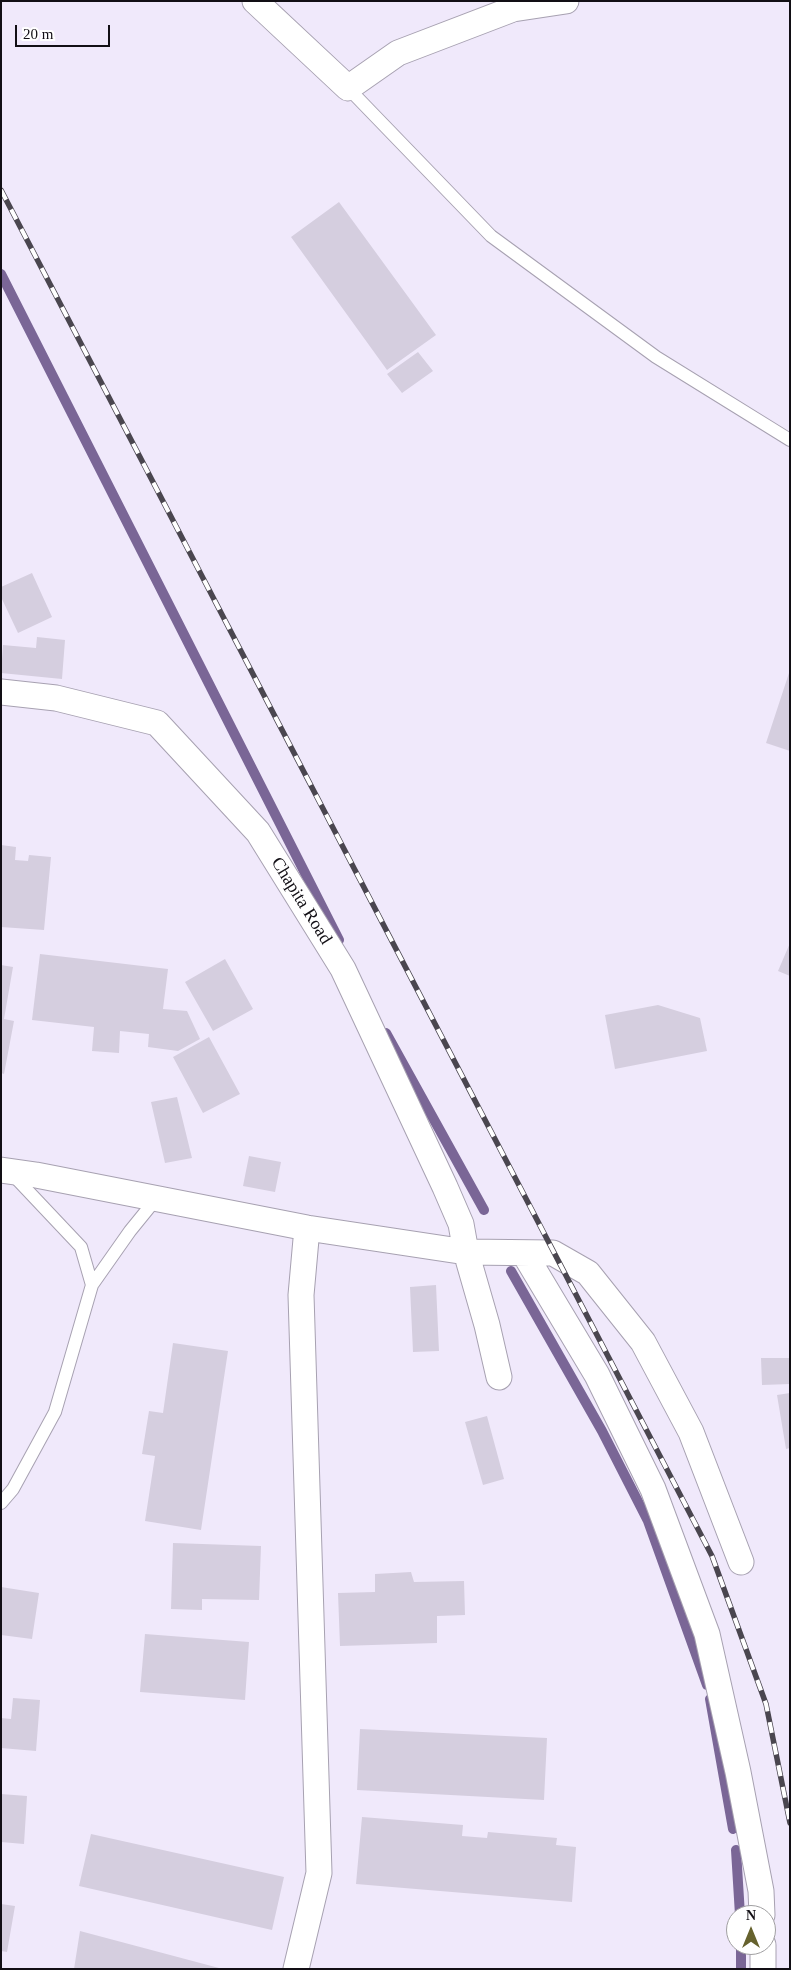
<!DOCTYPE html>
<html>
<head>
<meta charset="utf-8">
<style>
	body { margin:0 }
	#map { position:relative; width:791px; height:1970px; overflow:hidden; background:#f0e9fb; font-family:"Times New Roman",serif }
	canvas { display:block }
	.frame { position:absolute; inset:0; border:2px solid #120f15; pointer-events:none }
	.north { position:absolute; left:726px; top:1905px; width:50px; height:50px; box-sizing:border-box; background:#fff; border:1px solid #a09fa1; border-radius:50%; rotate:0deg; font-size:14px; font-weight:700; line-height:20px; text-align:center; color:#120f15 }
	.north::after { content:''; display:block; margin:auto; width:18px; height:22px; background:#66622e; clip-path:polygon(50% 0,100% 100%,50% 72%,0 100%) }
	.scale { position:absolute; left:15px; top:25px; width:95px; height:22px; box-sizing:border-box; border:2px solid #120f15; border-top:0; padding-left:6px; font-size:15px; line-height:18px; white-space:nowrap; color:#120f15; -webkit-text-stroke:4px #fff; paint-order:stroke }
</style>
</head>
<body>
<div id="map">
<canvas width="791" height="1970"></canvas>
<div class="frame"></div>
<div class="north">N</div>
<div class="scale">20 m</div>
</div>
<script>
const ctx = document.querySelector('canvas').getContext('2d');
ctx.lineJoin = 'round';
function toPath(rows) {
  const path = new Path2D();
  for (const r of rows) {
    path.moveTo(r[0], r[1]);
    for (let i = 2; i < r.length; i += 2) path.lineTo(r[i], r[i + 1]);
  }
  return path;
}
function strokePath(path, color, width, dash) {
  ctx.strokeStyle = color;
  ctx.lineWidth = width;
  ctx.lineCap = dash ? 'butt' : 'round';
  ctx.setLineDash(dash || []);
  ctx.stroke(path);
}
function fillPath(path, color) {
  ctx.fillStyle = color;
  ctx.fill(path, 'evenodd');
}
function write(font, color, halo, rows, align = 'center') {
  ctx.font = font + ' "Times New Roman",serif';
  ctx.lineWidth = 5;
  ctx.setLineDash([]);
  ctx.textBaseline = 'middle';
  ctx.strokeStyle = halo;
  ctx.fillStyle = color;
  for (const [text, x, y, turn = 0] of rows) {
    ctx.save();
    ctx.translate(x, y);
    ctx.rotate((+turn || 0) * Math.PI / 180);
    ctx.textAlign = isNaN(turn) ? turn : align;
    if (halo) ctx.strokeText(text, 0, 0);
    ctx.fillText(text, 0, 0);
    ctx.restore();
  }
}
strokePath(toPath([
	[1,274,339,940],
	[386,1033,484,1210],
	[511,1271,602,1431,648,1521,707,1685],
	[710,1699,733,1829],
	[736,1850,740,1915],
	[741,1945,741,1969]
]), '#7a6696', 10);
fillPath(toPath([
	[339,202,436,335,387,370,291,237],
	[418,352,433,371,402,393,387,374],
	[32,573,52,617,18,633,1,597,1,587],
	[37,637,65,640,62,679,1,673,3,645,36,648],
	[789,673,790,673,790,751,766,743],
	[1,845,16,847,15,860,28,861,29,855,51,857,44,930,1,927],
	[790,943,790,976,778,971],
	[40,954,168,969,163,1009,187,1011,200,1039,178,1051,148,1047,149,1034,120,1031,119,1053,92,1051,94,1027,32,1020],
	[225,959,253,1009,213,1031,185,982],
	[1,965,13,967,4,1019,14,1021,4,1074,1,1073],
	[658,1005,700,1018,707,1051,615,1069,605,1015],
	[209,1037,240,1094,203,1113,173,1057],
	[177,1097,192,1158,165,1163,151,1102],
	[249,1156,281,1162,275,1192,243,1186],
	[436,1285,439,1351,413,1352,410,1287],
	[173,1343,228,1351,201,1530,145,1521,155,1456,142,1454,149,1411,163,1413],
	[761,1358,790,1358,790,1384,762,1385],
	[790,1393,790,1448,786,1449,777,1395],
	[487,1416,504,1479,483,1485,465,1422],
	[173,1543,261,1546,259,1600,202,1599,202,1610,171,1609],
	[411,1572,414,1582,464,1581,465,1615,437,1616,437,1643,340,1646,338,1593,375,1592,375,1574],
	[1,1587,39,1593,32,1639,1,1635],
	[145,1634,249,1642,245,1700,140,1692],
	[13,1698,40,1700,36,1751,1,1748,1,1718,11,1719],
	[360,1729,547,1738,544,1800,357,1790],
	[1,1794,27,1796,24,1844,1,1842],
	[362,1817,463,1825,462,1836,487,1838,488,1832,557,1838,556,1845,576,1847,572,1902,356,1884],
	[91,1834,284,1877,272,1930,79,1886],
	[1,1904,15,1906,7,1952,1,1951],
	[80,1931,219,1968,219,1969,74,1969]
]), '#d5cedf');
const lane = toPath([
	[348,88,491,236,656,357,790,440],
	[92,1285,130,1231,156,1199],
	[1,1503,13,1489,55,1412,92,1285,81,1247,13,1175]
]);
const street = toPath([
	[255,1,348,88,398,53,513,9,566,1],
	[1,692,56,698,157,723,258,832,343,969,445,1187,461,1224,466,1252,487,1325,499,1377],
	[1,1170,36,1175,307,1228,466,1252,553,1253,588,1273,643,1342,691,1432,741,1562],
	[524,1253,597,1375,653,1489,707,1634,738,1772,761,1891,762,1915],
	[763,1945,763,1969],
	[296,1969,319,1873,301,1295,307,1228]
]);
strokePath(lane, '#a7a1b1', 14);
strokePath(street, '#a7a1b1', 27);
strokePath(lane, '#fff', 12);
strokePath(street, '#fff', 25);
const rail = toPath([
	[1,190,712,1556,766,1704,790,1823]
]);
strokePath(rail, '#4a464f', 5.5);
strokePath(rail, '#fff', 4, [11]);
write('18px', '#120f15', '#fff', [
	["Chapita Road",301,901,58]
]);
</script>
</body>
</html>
